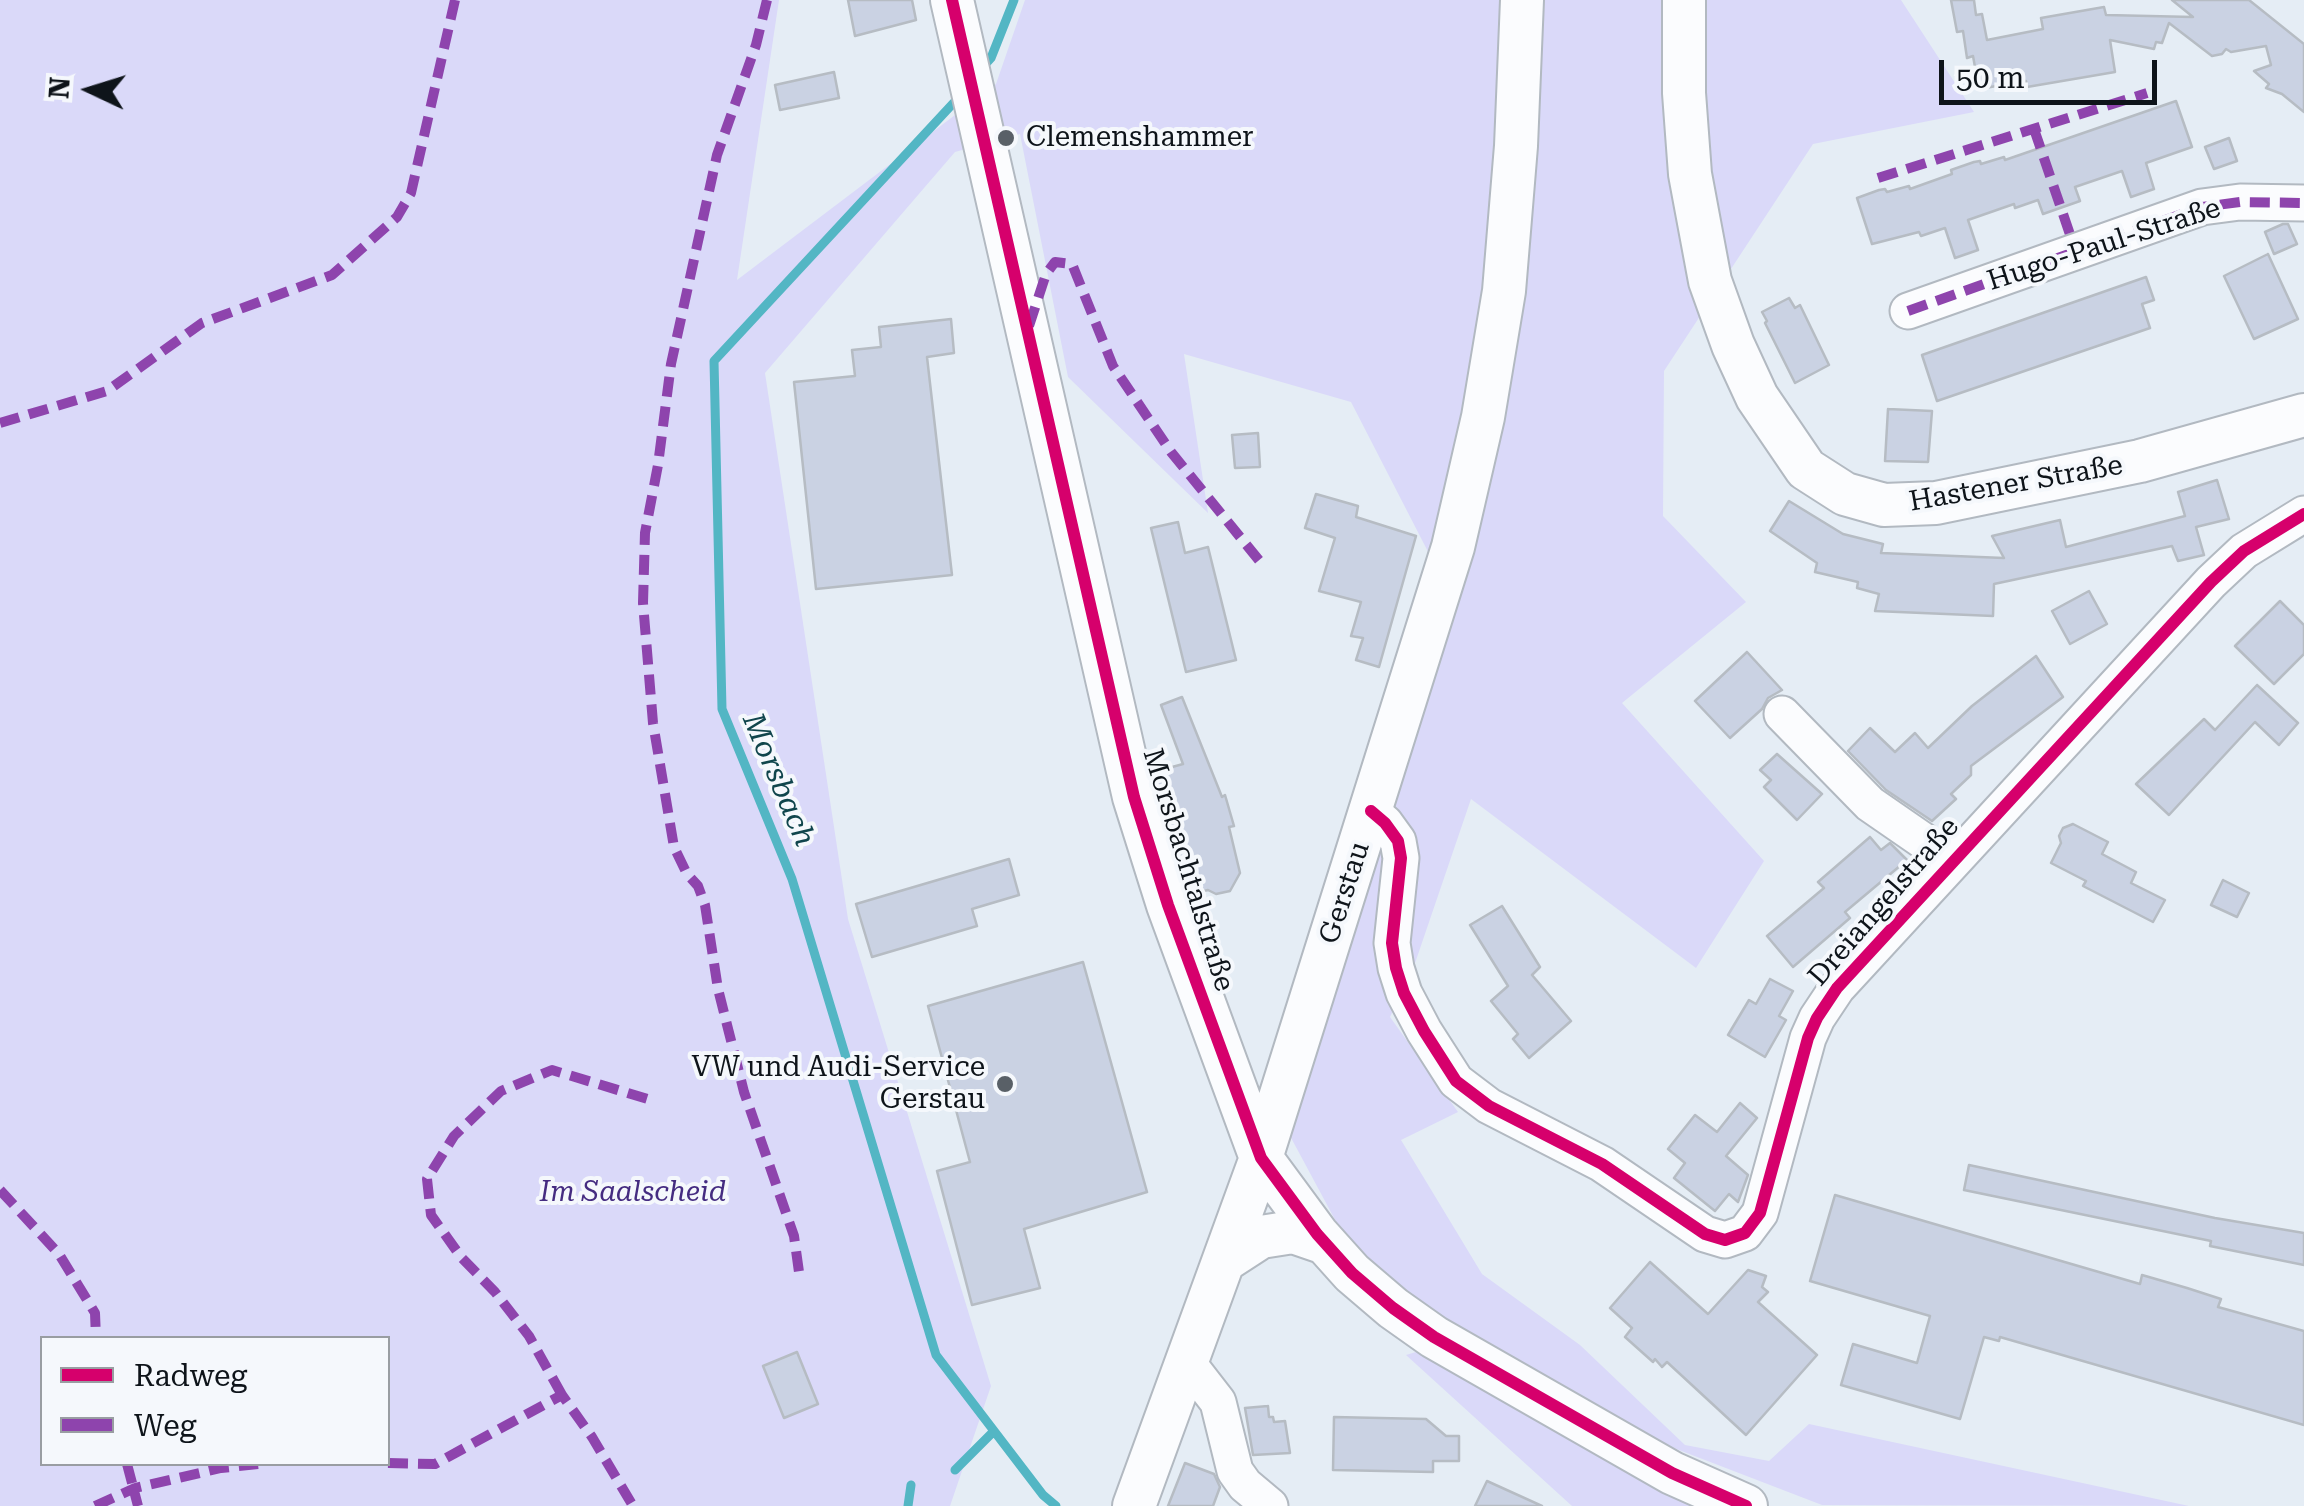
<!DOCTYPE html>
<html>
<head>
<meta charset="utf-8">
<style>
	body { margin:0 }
	#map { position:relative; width:2304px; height:1506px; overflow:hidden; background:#e5edf5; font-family:"Roboto Serif",serif }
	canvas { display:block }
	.legend { position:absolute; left:40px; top:1336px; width:350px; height:130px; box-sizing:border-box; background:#f5f8fc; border:2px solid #999da2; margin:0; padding:12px 18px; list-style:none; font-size:30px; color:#0e141a }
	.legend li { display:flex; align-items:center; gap:20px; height:50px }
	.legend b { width:50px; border:2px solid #999da2 }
	.north { position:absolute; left:40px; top:40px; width:100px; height:100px; -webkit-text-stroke:8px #f5f8fc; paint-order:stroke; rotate:274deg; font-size:28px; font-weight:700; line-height:40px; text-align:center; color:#0e141a }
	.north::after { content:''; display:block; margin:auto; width:35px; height:45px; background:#0e141a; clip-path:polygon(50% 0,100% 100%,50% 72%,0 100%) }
	.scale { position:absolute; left:1939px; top:60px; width:218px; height:45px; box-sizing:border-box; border:5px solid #0e141a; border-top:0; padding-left:12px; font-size:30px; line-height:35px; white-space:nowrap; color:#0e141a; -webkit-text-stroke:8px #f5f8fc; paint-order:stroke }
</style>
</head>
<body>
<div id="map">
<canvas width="2304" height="1506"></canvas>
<ul class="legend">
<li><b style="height:12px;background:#d6006c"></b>Radweg</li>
<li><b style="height:12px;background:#8e44ad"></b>Weg</li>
</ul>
<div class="north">N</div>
<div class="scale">50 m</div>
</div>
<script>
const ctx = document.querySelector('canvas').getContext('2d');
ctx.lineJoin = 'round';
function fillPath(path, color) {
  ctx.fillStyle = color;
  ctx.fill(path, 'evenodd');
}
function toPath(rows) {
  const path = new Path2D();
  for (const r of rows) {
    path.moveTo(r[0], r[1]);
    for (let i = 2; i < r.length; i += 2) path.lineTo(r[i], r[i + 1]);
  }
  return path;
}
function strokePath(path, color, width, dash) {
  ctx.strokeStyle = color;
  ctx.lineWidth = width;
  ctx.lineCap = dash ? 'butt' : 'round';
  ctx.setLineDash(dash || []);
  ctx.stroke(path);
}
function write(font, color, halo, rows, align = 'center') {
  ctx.font = font + ' "Roboto Serif",serif';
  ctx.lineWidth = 8;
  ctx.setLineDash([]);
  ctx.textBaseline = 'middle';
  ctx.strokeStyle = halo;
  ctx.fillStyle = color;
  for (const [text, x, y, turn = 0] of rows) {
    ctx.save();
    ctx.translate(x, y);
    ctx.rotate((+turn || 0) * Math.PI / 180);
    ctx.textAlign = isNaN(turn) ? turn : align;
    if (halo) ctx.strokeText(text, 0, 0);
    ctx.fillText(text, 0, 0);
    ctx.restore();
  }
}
fillPath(toPath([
	[0,0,779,0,737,280,996,84,1025,0,1901,0,1974,112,1813,144,1664,371,1663,516,1746,602,1622,703,1764,861,1696,968,1471,799,1413,969,1390,1017,1458,1112,1401,1140,1482,1274,1580,1345,1685,1445,1769,1461,1809,1424,2189,1506,1822,1505,1653,1440,1477,1344,1355,1257,1289,1134,1440,575,1351,402,1184,354,1208,513,1068,377,1020,134,955,152,765,373,848,919,991,1386,950,1506,0,1506],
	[42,1338,388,1338,388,1464,42,1464],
	[1426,1349,1697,1506,1572,1506,1406,1355]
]), '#dad9f9');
strokePath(toPath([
	[981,69,991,58,1014,0],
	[959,97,714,361,722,709,792,879,936,1355,1043,1495,1056,1506],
	[955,1470,994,1431],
	[908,1506,911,1485]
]), '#53b6c4', 9);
const building = toPath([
	[848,0,912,0,916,20,855,36,848,0],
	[1951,0,1974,0,1976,15,1982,14,1987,40,2043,29,2041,18,2104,7,2106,15,2193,17,2172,0,2249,0,2304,44,2304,112,2282,94,2266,88,2269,84,2254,71,2271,65,2266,46,2231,52,2226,49,2222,54,2212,56,2169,23,2162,43,2156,42,2154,49,2110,40,2115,72,2027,87,2026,81,1979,89,1973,56,1967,58,1963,31,1957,32,1951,0],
	[834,72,839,98,780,110,775,85,834,72],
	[2176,101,2192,147,2146,163,2154,189,2131,197,2122,171,2075,187,2080,201,2043,214,2038,200,2015,208,2014,204,1968,220,1978,250,1955,258,1945,228,1921,236,1919,232,1872,244,1857,198,1879,190,1885,189,1887,192,1909,186,1910,189,1952,174,1951,170,1974,162,1980,161,1981,164,2004,157,2005,160,2176,101],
	[2229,138,2237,161,2214,169,2205,147,2229,138],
	[2283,224,2288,224,2297,244,2274,254,2265,232,2283,224],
	[2268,254,2298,319,2254,339,2224,276,2268,254],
	[2146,277,2154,300,2142,304,2150,328,1937,401,1922,355,2146,277],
	[1789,298,1795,308,1800,305,1829,365,1795,383,1765,323,1767,321,1762,312,1789,298],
	[951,319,954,353,927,357,952,575,816,589,794,382,855,376,852,350,881,347,879,327,951,319],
	[1888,409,1932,411,1928,462,1885,461,1888,409],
	[1258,433,1260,467,1235,468,1232,435,1258,433],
	[2217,480,2229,519,2196,527,2204,555,2178,561,2172,546,1994,584,1993,616,1875,611,1879,594,1857,588,1858,582,1815,572,1817,563,1770,531,1789,501,1843,534,1883,544,1881,553,2004,558,1992,536,2060,520,2066,547,2185,516,2178,492,2217,480],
	[1316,494,1358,506,1356,517,1416,536,1379,667,1356,660,1363,638,1351,636,1361,602,1319,591,1335,538,1305,528,1316,494],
	[1178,522,1185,553,1208,547,1236,660,1186,672,1151,528,1178,522],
	[2089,591,2107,624,2070,644,2052,611,2089,591],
	[2280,601,2304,625,2304,654,2274,684,2235,646,2280,601],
	[1747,652,1782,690,1768,698,1762,709,1730,738,1695,701,1747,652],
	[2036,656,2063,697,1971,766,1971,775,1951,794,1956,799,1932,821,1886,790,1848,751,1870,728,1895,752,1915,733,1928,748,1972,706,2036,656],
	[2257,685,2298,723,2279,745,2255,722,2169,815,2136,784,2204,719,2215,730,2257,685],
	[1182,697,1222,797,1225,795,1234,826,1229,827,1240,873,1230,891,1216,894,1208,890,1191,894,1154,772,1183,764,1161,705,1182,697],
	[1777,754,1822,794,1797,820,1764,787,1771,780,1760,770,1777,754],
	[2073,824,2108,842,2102,854,2136,872,2131,883,2165,900,2153,922,2083,886,2086,881,2051,863,2061,843,2059,836,2063,828,2073,824],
	[1870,837,1881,850,1890,843,1907,860,1845,912,1850,918,1793,967,1767,936,1824,888,1818,882,1870,837],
	[1009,859,1019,895,972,909,977,926,872,957,856,904,1009,859],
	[2223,880,2249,893,2237,917,2211,905,2223,880],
	[1502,906,1540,967,1532,975,1571,1021,1529,1058,1513,1039,1518,1034,1491,1001,1508,986,1470,925,1502,906],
	[1083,962,1147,1192,1024,1229,1040,1288,972,1305,937,1171,970,1162,928,1006,1083,962],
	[1770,979,1793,991,1779,1016,1786,1020,1765,1057,1728,1035,1749,1000,1756,1004,1770,979],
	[1740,1103,1757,1118,1726,1156,1748,1175,1738,1202,1729,1194,1715,1211,1674,1178,1685,1163,1668,1149,1695,1115,1717,1132,1740,1103],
	[1969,1165,2215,1218,2304,1233,2304,1265,2210,1246,2211,1241,1964,1190,1969,1165],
	[1835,1195,2140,1284,2142,1275,2187,1288,2221,1299,2218,1307,2304,1331,2304,1425,2000,1337,1999,1341,1984,1337,1960,1419,1841,1385,1853,1344,1917,1363,1930,1316,1810,1281,1835,1195],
	[1650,1262,1708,1314,1748,1270,1766,1276,1762,1287,1768,1292,1758,1302,1817,1355,1746,1435,1667,1362,1662,1367,1655,1359,1653,1362,1625,1337,1632,1328,1610,1308,1650,1262],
	[797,1352,818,1404,784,1418,763,1366,797,1352],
	[1268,1406,1269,1417,1273,1417,1274,1422,1285,1421,1290,1453,1253,1455,1245,1408,1268,1406],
	[1334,1417,1426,1419,1446,1436,1459,1436,1459,1461,1433,1461,1433,1472,1333,1470,1334,1417],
	[1185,1463,1214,1474,1220,1487,1213,1506,1168,1506,1185,1463],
	[1487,1481,1542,1506,1475,1506,1487,1481]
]);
fillPath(building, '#cad2e3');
strokePath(building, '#b6bcc3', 2.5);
const minor = toPath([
	[1908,311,2202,207,2240,202,2304,203],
	[1782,714,1870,804,1925,842,1948,865],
	[1371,811,1385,823,1398,841,1401,858,1392,943,1396,968,1404,993,1424,1031,1456,1081,1489,1106,1602,1164,1705,1234,1725,1240,1745,1233,1760,1213,1808,1038,1817,1018,1837,988,2211,582,2244,551,2304,514],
	[1187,1362,1218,1402,1235,1471,1245,1485,1270,1506]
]);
const major = toPath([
	[952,0,1134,797,1168,905,1261,1158,1317,1234,1352,1273,1393,1308,1434,1337,1672,1473,1746,1506],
	[1684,0,1684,93,1690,174,1710,281,1733,345,1757,397,1806,469,1845,494,1884,505,1936,503,2140,461,2304,415],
	[1224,1261,1261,1237,1293,1232,1325,1243],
	[1134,1506,1261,1158,1453,547,1483,417,1504,291,1516,146,1522,0]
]);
strokePath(minor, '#b2b9c1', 39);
strokePath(major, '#b2b9c1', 46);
strokePath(minor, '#fbfcfe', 35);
strokePath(major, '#fbfcfe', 42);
strokePath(toPath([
	[767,0,756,45,717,155,671,364,658,465,645,533,643,603,653,723,674,847,687,874,698,886,705,905,718,989,744,1092,794,1236,799,1272],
	[2034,129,2076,252],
	[1878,178,2147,93],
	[1908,311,2202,207,2240,202,2304,203],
	[1029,326,1046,274,1055,262,1072,264,1113,366,1171,452,1262,564],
	[0,423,107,391,202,323,332,275,397,217,411,193,455,0],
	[0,1190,59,1254,95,1313,96,1338],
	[562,1395,529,1336,495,1292,461,1257,431,1215,427,1179,454,1136,501,1091,552,1070,654,1101],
	[388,1463,435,1464,562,1395,592,1437,633,1506],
	[127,1464,138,1506],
	[95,1506,135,1488,221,1468,258,1464]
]), '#8e44ad', 10, [20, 10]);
strokePath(toPath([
	[952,0,1134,797,1168,905,1261,1158,1317,1234,1352,1273,1393,1308,1434,1337,1672,1473,1746,1506],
	[1371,811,1385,823,1398,841,1401,858,1392,943,1396,968,1404,993,1424,1031,1456,1081,1489,1106,1602,1164,1705,1234,1725,1240,1745,1233,1760,1213,1808,1038,1817,1018,1837,988,2211,582,2244,551,2304,514]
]), '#d6006c', 12);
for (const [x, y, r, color] of [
	[1006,138,10,"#596067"],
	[1005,1084,10,"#596067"]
]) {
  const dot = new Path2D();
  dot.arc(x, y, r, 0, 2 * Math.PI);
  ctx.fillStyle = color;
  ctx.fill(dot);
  strokePath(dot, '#f5f8fc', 4);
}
write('28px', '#0e141a', '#f5f8fc', [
	["Clemenshammer",1026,138],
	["VW und Audi-Service",985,1068,"right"],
	["Gerstau",985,1100,"right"]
], 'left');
write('28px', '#0e141a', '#f5f8fc', [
	["Hugo-Paul-Straße",2104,245,-18],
	["Hastener Straße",2016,484,-10],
	["Morsbachtalstraße",1188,870,73],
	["Gerstau",1345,893,-72],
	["Dreiangelstraße",1884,902,-49]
]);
write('italic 28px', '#452c81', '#f5f8fc', [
	["Im Saalscheid",633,1193]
]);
write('italic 30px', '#10454c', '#f5f8fc', [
	["Morsbach",778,780,67]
]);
</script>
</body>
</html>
